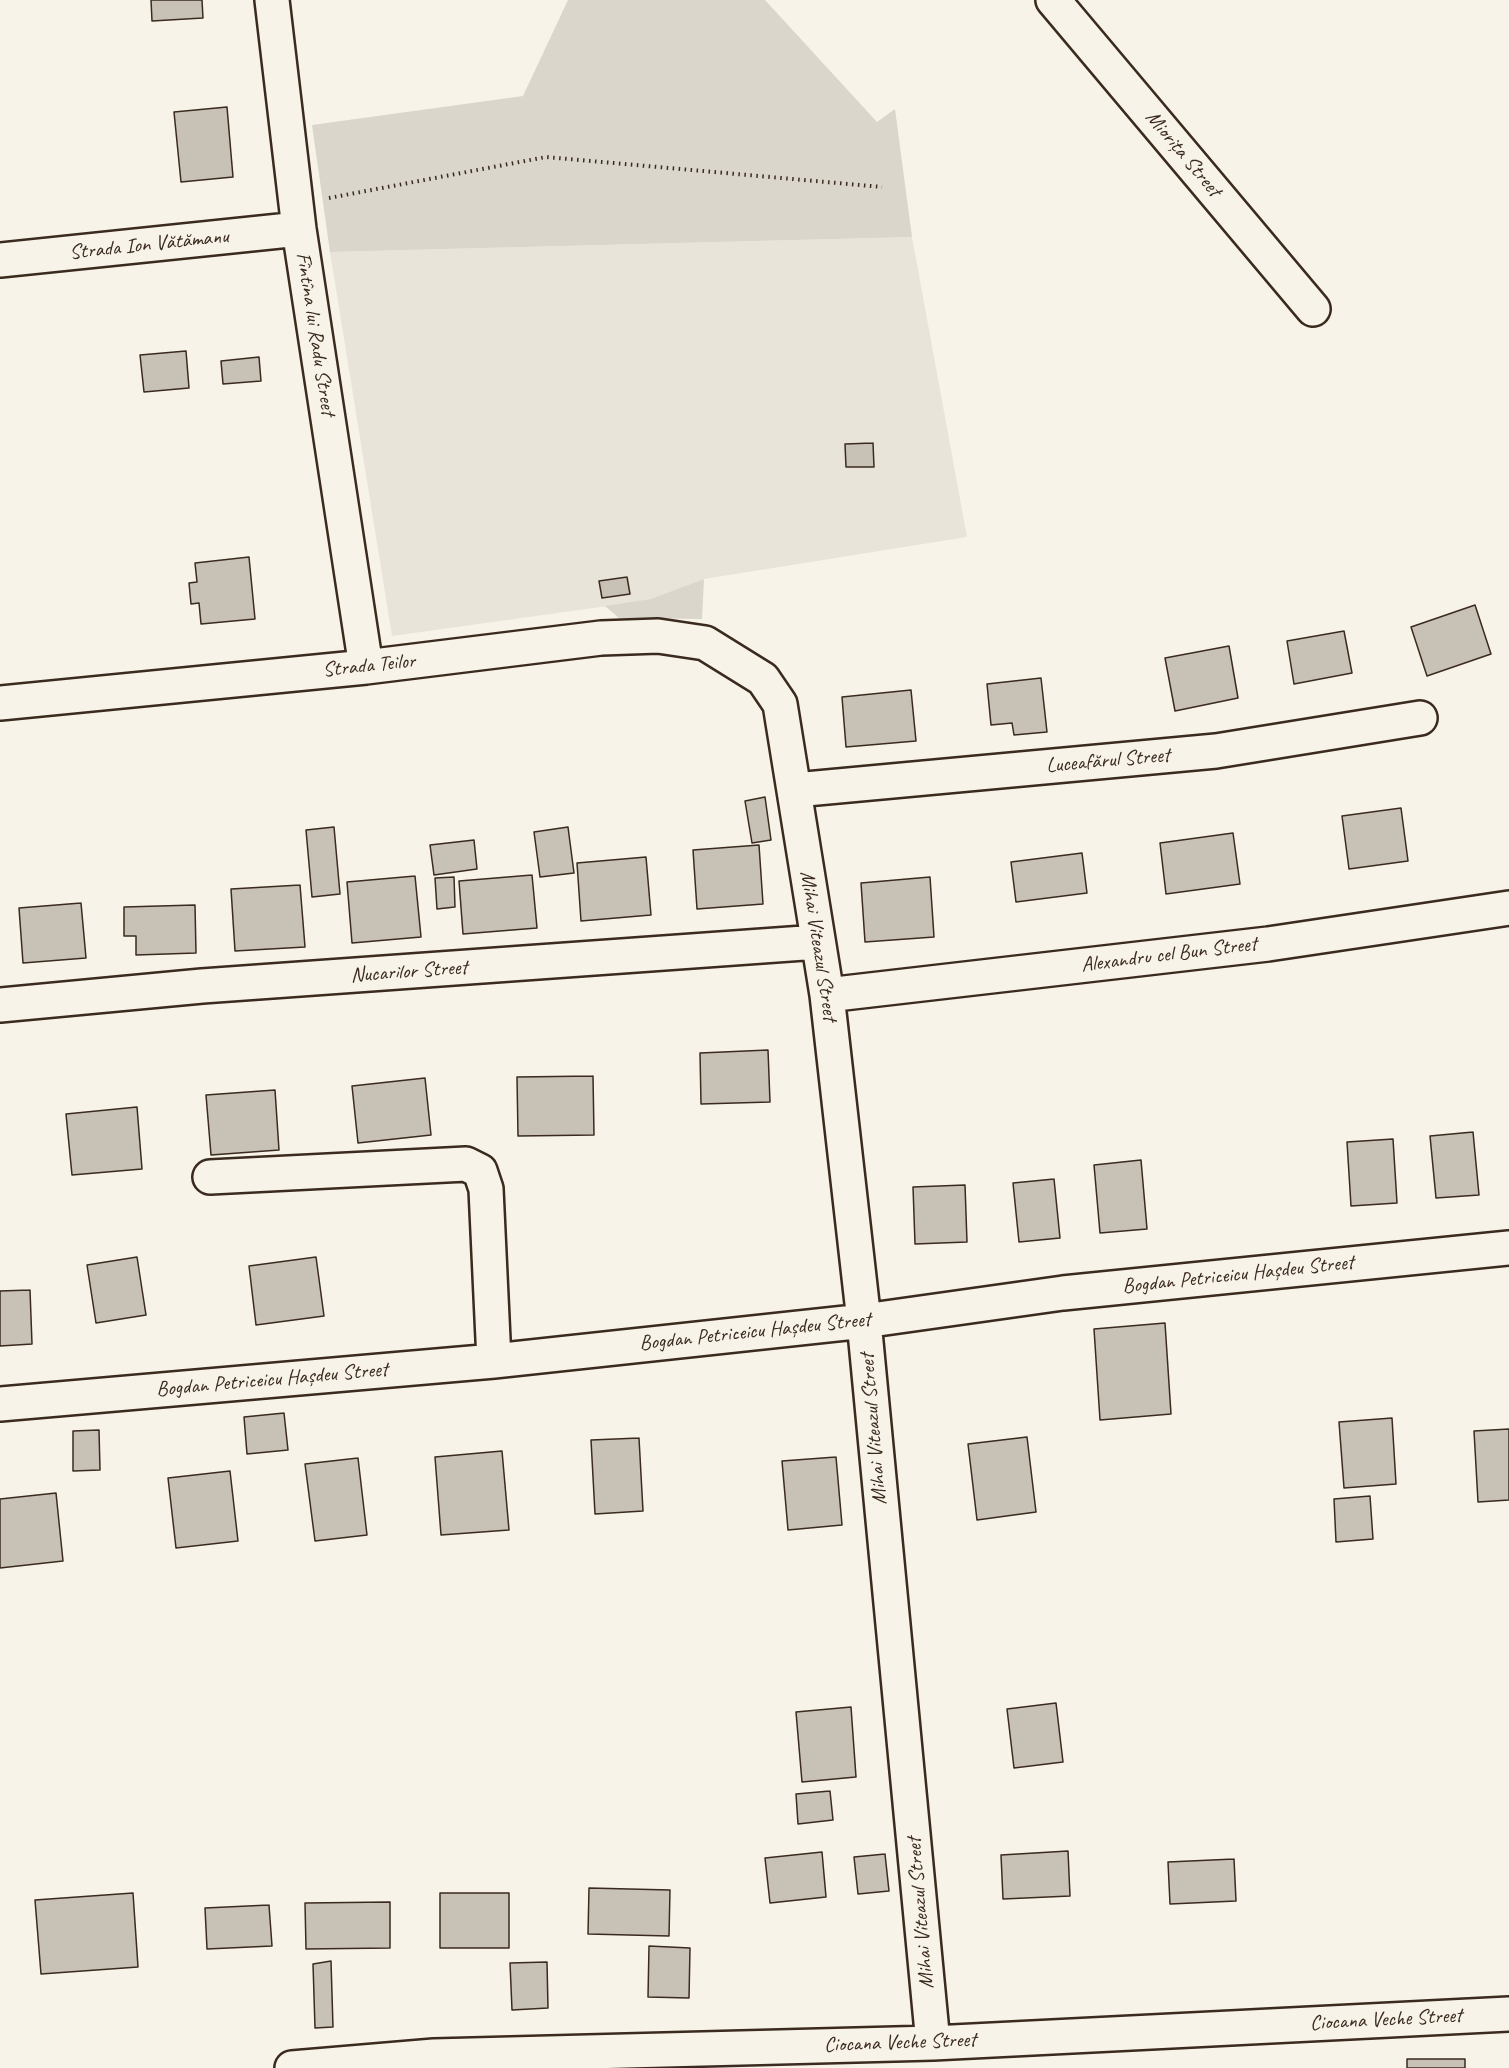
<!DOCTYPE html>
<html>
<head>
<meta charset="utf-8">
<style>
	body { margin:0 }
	canvas { display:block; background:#f7f3e8 }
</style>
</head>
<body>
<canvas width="1509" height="2068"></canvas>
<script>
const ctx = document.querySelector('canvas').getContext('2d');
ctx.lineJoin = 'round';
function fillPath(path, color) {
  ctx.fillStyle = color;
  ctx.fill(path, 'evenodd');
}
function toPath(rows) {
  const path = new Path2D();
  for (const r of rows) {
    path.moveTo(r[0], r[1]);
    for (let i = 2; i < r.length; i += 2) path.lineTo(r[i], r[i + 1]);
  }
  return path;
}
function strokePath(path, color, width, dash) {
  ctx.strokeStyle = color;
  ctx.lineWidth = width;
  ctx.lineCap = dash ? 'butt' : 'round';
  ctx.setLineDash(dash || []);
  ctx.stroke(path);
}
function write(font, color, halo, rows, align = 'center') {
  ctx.font = font + ' Caveat,sans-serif';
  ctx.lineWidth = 4.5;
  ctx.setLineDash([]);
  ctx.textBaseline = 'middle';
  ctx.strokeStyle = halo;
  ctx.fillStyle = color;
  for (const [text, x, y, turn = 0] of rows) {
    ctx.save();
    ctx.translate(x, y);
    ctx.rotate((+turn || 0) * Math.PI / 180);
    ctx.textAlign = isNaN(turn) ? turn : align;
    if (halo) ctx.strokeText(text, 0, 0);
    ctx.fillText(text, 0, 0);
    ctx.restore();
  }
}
fillPath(toPath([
	[912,237,967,537,704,579,651,600,392,636,330,252]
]), '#e9e4d9');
fillPath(toPath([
	[568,0,765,0,877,122,895,109,912,237,330,252,312,125,523,96],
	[704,579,702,619,619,618,605,606,651,599]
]), '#dbd6cb');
const building = toPath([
	[151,0,202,0,203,18,152,21,151,0],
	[227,107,233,177,181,182,174,112,227,107],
	[186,351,189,388,144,392,140,355,186,351],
	[259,357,261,381,223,384,221,361,259,357],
	[873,443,874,467,846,467,845,444,873,443],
	[249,557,255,619,201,624,199,603,191,604,189,583,197,582,195,563,249,557],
	[627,577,630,594,602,598,599,581,627,577],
	[1475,605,1491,654,1427,676,1411,627,1475,605],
	[1344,631,1352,673,1294,684,1287,641,1344,631],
	[1229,646,1238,698,1175,711,1165,658,1229,646],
	[1041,678,1047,732,1014,735,1012,723,991,725,987,684,1041,678],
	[911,690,916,741,846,747,842,697,911,690],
	[765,797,771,840,752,843,745,801,765,797],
	[1401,808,1408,861,1349,869,1342,816,1401,808],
	[334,827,340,894,312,897,306,830,334,827],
	[568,827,574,873,540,877,534,832,568,827],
	[1233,833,1240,884,1166,894,1160,843,1233,833],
	[474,840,477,869,434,875,430,845,474,840],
	[759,845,763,904,697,909,693,850,759,845],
	[1082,853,1087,893,1016,902,1011,862,1082,853],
	[646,857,651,915,581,921,577,863,646,857],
	[532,875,537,928,463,934,459,881,532,875],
	[415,876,421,937,352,943,347,882,415,876],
	[454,877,455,907,437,909,435,878,454,877],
	[930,877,934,937,865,942,861,883,930,877],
	[300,885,305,947,235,951,231,889,300,885],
	[81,903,86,958,23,963,19,908,81,903],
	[195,905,196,953,136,955,136,936,124,936,124,907,195,905],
	[768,1050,770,1102,701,1104,700,1053,768,1050],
	[593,1076,594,1135,518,1136,517,1077,593,1076],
	[425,1078,431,1135,358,1143,352,1086,425,1078],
	[275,1090,279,1150,211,1155,206,1095,275,1090],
	[137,1107,142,1169,72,1175,66,1114,137,1107],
	[1473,1132,1479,1195,1436,1198,1430,1136,1473,1132],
	[1393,1139,1397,1203,1351,1206,1347,1142,1393,1139],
	[1141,1160,1147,1229,1100,1233,1094,1165,1141,1160],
	[1054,1179,1060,1238,1019,1242,1013,1183,1054,1179],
	[965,1185,967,1242,915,1244,913,1187,965,1185],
	[137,1257,146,1315,96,1323,87,1265,137,1257],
	[316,1257,324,1316,256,1325,249,1266,316,1257],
	[30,1290,32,1344,0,1346,0,1291,30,1290],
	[1165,1323,1171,1414,1100,1420,1094,1329,1165,1323],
	[284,1413,288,1450,247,1454,244,1417,284,1413],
	[1392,1418,1396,1484,1344,1488,1339,1422,1392,1418],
	[1509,1429,1509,1500,1478,1502,1474,1431,1509,1429],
	[99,1430,100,1470,73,1471,73,1431,99,1430],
	[1027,1437,1036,1512,977,1520,968,1444,1027,1437],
	[639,1438,643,1511,595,1514,591,1440,639,1438],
	[502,1451,509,1530,441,1535,435,1457,502,1451],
	[836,1457,842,1525,788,1530,782,1461,836,1457],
	[358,1458,367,1535,315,1541,305,1464,358,1458],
	[230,1471,238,1541,176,1548,168,1478,230,1471],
	[56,1493,63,1561,0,1568,0,1499,56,1493],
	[1370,1496,1373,1539,1336,1542,1334,1499,1370,1496],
	[1056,1703,1063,1762,1014,1768,1007,1709,1056,1703],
	[851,1707,856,1777,802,1782,796,1712,851,1707],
	[830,1791,833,1820,798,1824,796,1794,830,1791],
	[1068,1851,1070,1896,1003,1899,1001,1855,1068,1851],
	[822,1852,826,1897,770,1903,765,1858,822,1852],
	[885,1854,889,1891,858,1894,854,1857,885,1854],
	[1234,1859,1236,1901,1170,1904,1168,1862,1234,1859],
	[589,1888,670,1890,669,1936,588,1934,589,1888],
	[133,1893,138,1967,41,1974,35,1900,133,1893],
	[440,1893,509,1893,509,1948,440,1948,440,1893],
	[390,1902,390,1948,306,1949,305,1903,390,1902],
	[269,1905,272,1946,207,1949,205,1908,269,1905],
	[649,1946,690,1948,689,1998,648,1997,649,1946],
	[331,1961,333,2027,315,2028,313,1964,331,1961],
	[547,1962,548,2008,512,2010,510,1963,547,1962],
	[1407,2059,1465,2059,1465,2068,1407,2068,1407,2059]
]);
fillPath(building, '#c8c1b6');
strokePath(building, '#3b2a1e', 1.5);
const minor = toPath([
	[272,0,299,229,366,667],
	[1053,0,1313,309],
	[0,260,299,229],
	[0,703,366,667,601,638,658,636,705,643,763,679,780,704,827,995,864,1321,933,2043],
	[795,790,1216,751,1420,718],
	[827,995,1268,944,1509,908],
	[0,1005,202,986,818,942],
	[210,1177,466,1164,480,1171,486,1189,494,1361],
	[0,1404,494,1361,864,1321,1063,1293,1509,1248],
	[292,2068,434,2056,933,2043,1509,2014]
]);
strokePath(minor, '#3b2a1e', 38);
strokePath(toPath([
	[329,198,546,157,882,187]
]), '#3b2a1e', 4, [1.5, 4.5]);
strokePath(minor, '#f7f3e8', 33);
write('21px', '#3b2a1e', '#f7f3e8', [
	["Miorița Street",1183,154,50],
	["Strada Ion Vătămanu",149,245,-6],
	["Fîntîna lui Radu Street",315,334,81],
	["Strada Teilor",369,666,-6],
	["Luceafărul Street",1108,761,-5],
	["Mihai Viteazul Street",818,946,81],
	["Alexandru cel Bun Street",1169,955,-7],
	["Nucarilor Street",409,972,-4],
	["Bogdan Petriceicu Hașdeu Street",1238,1275,-6],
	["Bogdan Petriceicu Hașdeu Street",755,1332,-6],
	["Bogdan Petriceicu Hașdeu Street",272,1380,-5],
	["Mihai Viteazul Street",874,1429,-95],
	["Mihai Viteazul Street",921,1913,-95],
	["Ciocana Veche Street",1386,2020,-3],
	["Ciocana Veche Street",900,2043,-2]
]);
</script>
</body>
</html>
